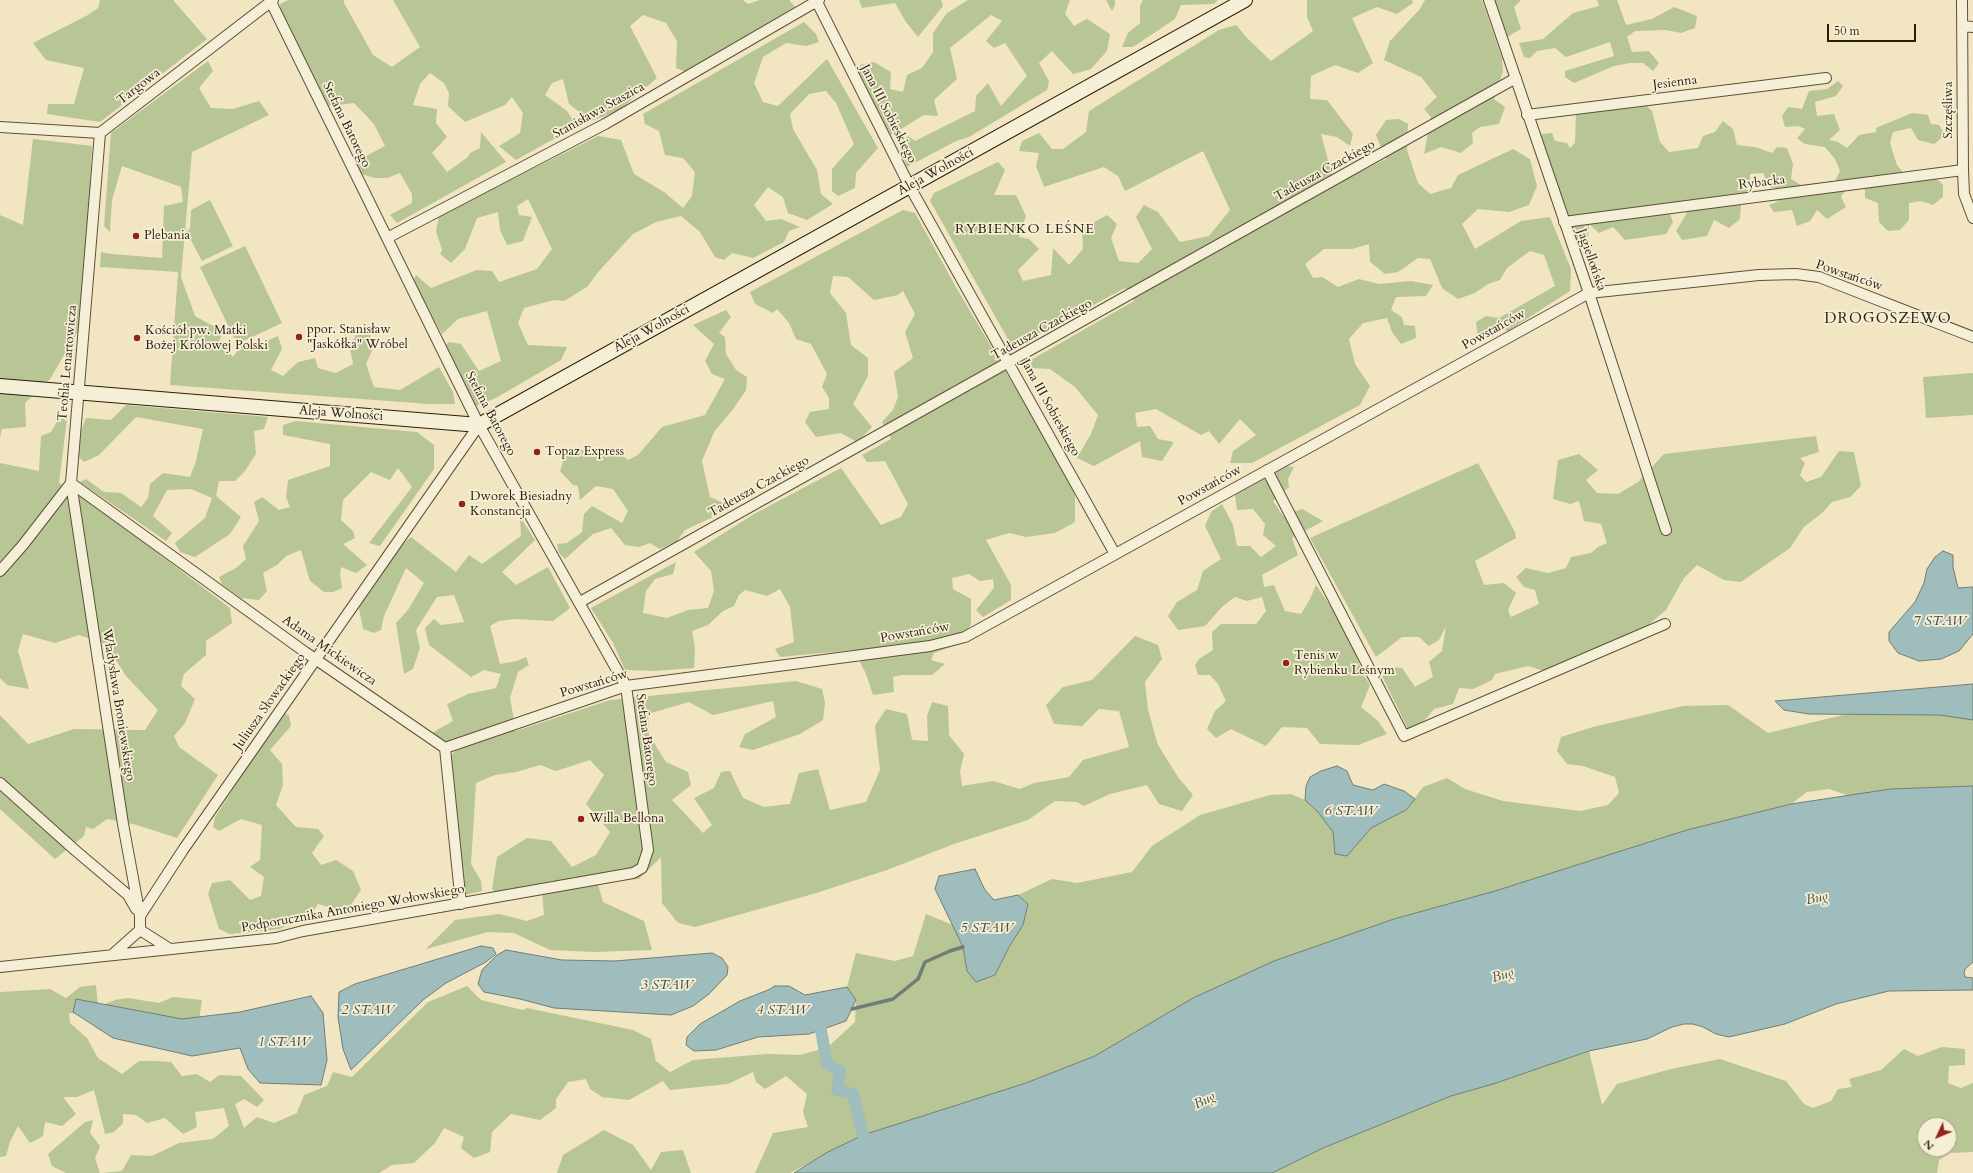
<!DOCTYPE html>
<html>
<head>
<meta charset="utf-8">
<style>
	body { margin:0 }
	#map { position:relative; width:1973px; height:1173px; overflow:hidden; background:#f1e6c1; font-family:Cardo,serif }
	canvas { display:block }
	.north { position:absolute; left:1917px; top:1117px; width:40px; height:40px; box-sizing:border-box; background:#f6efd7; border:1px solid #a59b86; border-radius:50%; rotate:226deg; font-size:11px; font-weight:700; line-height:16px; text-align:center; color:#2b1e0d }
	.north::after { content:''; display:block; margin:auto; width:14px; height:18px; background:#8f2418; clip-path:polygon(50% 0,100% 100%,50% 72%,0 100%) }
	.scale { position:absolute; left:1827px; top:24px; width:89px; height:18px; box-sizing:border-box; border:2px solid #2b1e0d; border-top:0; padding-left:5px; font-size:12px; line-height:14px; white-space:nowrap; color:#2b1e0d; -webkit-text-stroke:3px #f6efd7; paint-order:stroke }
</style>
</head>
<body>
<div id="map">
<canvas width="1973" height="1173"></canvas>
<div class="north">N</div>
<div class="scale">50 m</div>
</div>
<script>
const ctx = document.querySelector('canvas').getContext('2d');
ctx.lineJoin = 'round';
function fillPath(path, color) {
  ctx.fillStyle = color;
  ctx.fill(path, 'evenodd');
}
function toPath(rows) {
  const path = new Path2D();
  for (const r of rows) {
    path.moveTo(r[0], r[1]);
    for (let i = 2; i < r.length; i += 2) path.lineTo(r[i], r[i + 1]);
  }
  return path;
}
function strokePath(path, color, width, dash) {
  ctx.strokeStyle = color;
  ctx.lineWidth = width;
  ctx.lineCap = dash ? 'butt' : 'round';
  ctx.setLineDash(dash || []);
  ctx.stroke(path);
}
function write(font, color, halo, rows, align = 'center') {
  ctx.font = font + ' Cardo,serif';
  ctx.lineWidth = 3.5;
  ctx.setLineDash([]);
  ctx.textBaseline = 'middle';
  ctx.strokeStyle = halo;
  ctx.fillStyle = color;
  for (const [text, x, y, turn = 0] of rows) {
    ctx.save();
    ctx.translate(x, y);
    ctx.rotate((+turn || 0) * Math.PI / 180);
    ctx.textAlign = isNaN(turn) ? turn : align;
    if (halo) ctx.strokeText(text, 0, 0);
    ctx.fillText(text, 0, 0);
    ctx.restore();
  }
}
fillPath(toPath([
	[100,0,173,0,207,39,100,122,47,114,48,104,74,104,84,68,46,60,33,43,88,15,98,8],
	[288,0,344,0,344,3,373,55,392,67,420,47,393,0,743,0,748,4,760,0,789,0,795,7,686,72,676,68,677,41,666,23,643,15,630,26,657,78,618,111,591,121,569,104,563,79,552,83,545,95,567,111,577,126,516,160,499,146,520,133,523,113,512,97,505,105,465,122,448,106,449,93,444,83,430,73,420,84,413,105,437,109,436,123,447,137,432,153,447,172,468,157,470,153,480,148,481,132,506,162,397,223,390,215,412,203,412,194,400,173,387,178,375,178,361,174,357,161,385,146,374,124,354,103,328,106,281,19,280,4],
	[859,0,941,0,943,6,918,37,906,22,895,3,862,8],
	[968,0,1070,0,1065,14,1074,26,1087,19,1110,34,1107,51,1091,69,1073,74,1052,51,1039,63,1049,81,1047,90,969,137,956,141,907,167,899,146,908,136,915,141,975,111,976,96,988,83,1001,106,1027,76,1005,43,994,48,986,41,1002,21,991,15,950,48,957,79,934,100,938,116,924,115,891,135,857,77,860,65,874,62,891,72,890,89,903,92,907,75,922,68,933,52,933,33,947,13],
	[1106,0,1115,0,1115,5,1112,11],
	[1143,0,1218,0,1214,4,1181,5,1175,19,1133,47,1122,47,1128,33,1140,23,1140,6],
	[1307,0,1412,0,1413,3,1397,14,1377,7,1352,18,1373,63,1358,73,1335,65,1311,76,1310,99,1327,100,1353,134,1350,146,1337,137,1321,134,1332,175,1338,183,1386,159,1376,135,1386,120,1399,119,1408,124,1407,150,1418,183,1430,194,1451,188,1458,175,1513,149,1530,159,1537,186,1529,205,1509,212,1478,209,1462,224,1475,249,1521,221,1550,217,1571,269,1570,291,1508,331,1499,328,1487,336,1478,337,1476,322,1486,316,1499,318,1555,286,1544,255,1530,251,1507,268,1500,280,1488,284,1475,293,1458,299,1442,288,1430,259,1418,258,1398,272,1385,274,1370,262,1369,244,1352,249,1324,249,1305,264,1313,278,1322,277,1338,287,1359,279,1379,284,1411,281,1433,285,1426,296,1396,297,1391,310,1402,317,1404,325,1415,326,1416,338,1401,344,1392,332,1387,318,1363,323,1349,339,1355,364,1370,386,1360,405,1252,463,1230,463,1233,451,1256,435,1240,419,1219,444,1209,431,1201,435,1156,409,1135,413,1137,427,1150,426,1158,439,1174,442,1162,461,1142,457,1140,441,1094,466,1077,458,1091,434,1098,415,1075,387,1050,369,1032,368,1024,364,1134,301,1125,288,1013,348,930,201,934,193,998,162,1005,170,994,195,1016,195,1026,216,1019,237,1029,239,1039,249,1018,270,1023,281,1051,275,1053,248,1069,265,1083,249,1082,229,1107,215,1117,224,1111,238,1119,261,1138,263,1152,249,1136,217,1144,205,1158,212,1180,242,1209,236,1230,210,1203,151,1125,191,1118,176,1104,167,1044,187,1036,166,1039,153,1019,151,1022,141,1039,133,1052,149,1063,149,1086,132,1089,111,1219,30,1236,25,1248,39,1271,61,1313,31,1307,17],
	[1425,0,1482,0,1502,58,1503,71,1494,99,1505,107,1499,124,1480,127,1472,133,1473,143,1461,153,1441,147,1424,154,1431,117,1424,109,1437,97,1421,77,1384,60,1390,41,1420,9],
	[1495,0,1521,0,1514,7,1521,29,1507,37],
	[1597,0,1617,0,1626,25,1652,19,1674,7,1697,16,1695,28,1681,33,1666,30,1635,31,1627,37,1632,52,1649,51,1659,63,1653,71,1643,63,1630,63,1614,66,1574,83,1565,77,1565,71,1614,56,1610,42,1566,57,1555,48,1537,51,1530,58,1524,57,1519,43,1543,39,1573,13,1599,6],
	[804,22,816,34,819,42,806,46,786,43,763,57,754,83,763,102,778,106,827,59,878,148,856,173,855,188,838,196,832,191,832,169,854,144,836,103,826,91,809,94,790,114,793,129,817,170,821,194,833,204,807,220,788,213,783,197,768,187,754,205,766,221,781,219,800,227,789,231,784,242,753,258,732,253,724,260,715,257,700,232,681,216,656,222,633,234,599,271,587,287,564,301,554,300,524,308,518,323,528,345,567,347,561,360,496,398,476,406,445,346,449,342,461,344,479,371,501,361,487,311,458,319,442,334,413,281,416,275,431,288,477,270,492,271,499,282,537,269,552,249,528,199,517,206,519,215,532,217,523,241,507,245,500,230,498,212,477,218,465,249,451,263,440,254,442,250,436,231,439,216,598,136,621,140,634,174,664,192,683,208,692,196,695,172,683,158,665,155,659,131,645,124,643,114],
	[208,61,213,71,199,88,211,108,233,109,259,101,269,115,192,152,181,277,195,316,211,325,225,328,219,341,233,357,241,346,262,343,278,336,282,349,271,370,283,376,298,362,315,358,318,368,336,373,353,364,350,348,356,335,370,335,374,346,366,364,374,387,400,390,439,367,453,392,455,404,429,404,170,385,178,272,100,267,101,252,112,254,162,258,164,206,183,202,181,187,122,166,112,200,110,232,104,226,111,133],
	[1838,81,1843,86,1836,96,1815,102,1817,116,1834,114,1840,130,1829,140,1838,142,1847,148,1859,135,1876,132,1876,128,1912,113,1928,115,1931,124,1939,125,1945,135,1934,144,1918,140,1911,128,1893,132,1890,143,1897,165,1912,183,1936,178,1943,185,1943,197,1933,205,1921,201,1909,203,1909,220,1900,230,1888,231,1879,222,1878,203,1865,198,1865,190,1852,181,1841,197,1846,207,1827,219,1817,210,1810,221,1797,226,1792,210,1774,212,1769,205,1777,202,1778,189,1770,187,1763,173,1750,174,1750,189,1741,205,1740,219,1729,228,1714,220,1707,236,1682,240,1676,231,1687,213,1675,202,1667,206,1673,222,1666,234,1625,240,1613,227,1599,233,1589,224,1588,237,1575,239,1541,134,1552,133,1555,141,1567,143,1570,148,1575,143,1576,113,1647,106,1652,111,1660,142,1669,152,1698,148,1703,136,1715,132,1723,121,1733,129,1737,145,1755,147,1772,153,1777,147,1787,148,1793,164,1791,179,1801,185,1835,181,1840,171,1835,159,1825,147,1805,144,1797,138,1805,129,1799,126,1785,127,1782,116,1788,107,1802,109,1809,91,1827,89],
	[33,139,92,146,86,261,78,331,50,379,25,403,26,427,2,429,0,438,0,215,23,225],
	[210,200,233,246,202,261,186,231,190,229,191,210],
	[903,210,915,213,957,289,1068,477,1075,496,1075,522,1055,533,1026,537,1009,533,986,540,1011,585,1011,600,983,617,976,610,994,588,993,579,980,581,969,574,952,578,953,589,971,599,971,625,953,646,934,653,931,660,945,664,932,675,901,675,893,677,894,692,873,695,866,674,854,650,780,657,775,649,794,642,790,607,780,589,767,596,745,590,739,595,734,606,723,611,708,625,692,631,695,648,694,668,655,671,625,670,613,643,591,608,676,562,673,574,655,579,646,591,643,613,667,618,688,610,708,608,714,591,711,571,694,552,754,514,841,468,881,525,901,517,908,504,885,461,867,462,862,455,891,439,882,422,893,410,898,397,894,372,913,358,905,332,915,314,903,291,898,295,874,300,848,277,833,276,830,293,846,313,851,345,868,358,868,376,853,404,872,427,857,442,841,433,816,437,805,422,810,412,829,409,829,398,822,387,827,374,811,344,796,339,789,323,777,309,773,313,755,304,750,292],
	[245,246,282,323,237,344,200,267],
	[726,310,731,317,719,333,725,337,726,354,736,370,747,377,746,390,734,408,714,432,702,461,710,497,726,504,724,512,685,530,677,541,660,549,650,543,639,547,625,545,611,528,593,534,565,559,559,553,557,544,567,543,582,532,584,514,592,506,622,523,628,511,613,489,596,486,580,500,578,486,573,485,560,471,565,456,577,449,601,455,614,448,628,460,638,455,662,427,705,415,725,379,712,374,705,361,714,344,693,325],
	[1973,373,1973,415,1926,418,1923,377],
	[126,405,268,417,264,429,254,431,256,454,245,471,235,481,219,481,216,496,241,517,230,534,195,557,180,552,175,543,205,518,212,498,191,489,167,490,153,516,172,533,166,541,80,482,86,479,104,492,121,493,141,507,148,498,150,484,163,473,190,477,196,461,203,429,136,417,99,455,84,462,78,456,80,434,86,418,111,420],
	[59,418,67,419,59,483,92,503,230,608,232,623,206,641,206,655,184,674,181,686,195,699,185,723,174,736,179,747,218,775,177,838,137,825,107,819,93,829,86,827,84,836,55,859,0,809,0,715,28,744,74,729,145,730,158,710,126,676,106,644,79,635,55,643,23,634,18,651,29,689,7,685,0,678,0,463,39,471,41,436,51,432],
	[296,421,417,432,434,445,434,469,380,546,369,543,412,487,398,468,390,480,371,472,343,500,341,520,353,531,355,538,343,544,367,565,356,573,341,567,340,574,342,588,333,592,324,592,310,581,301,550,286,556,277,565,263,573,267,591,259,600,241,598,222,584,219,577,236,568,246,559,243,546,259,521,254,502,262,497,279,510,290,507,286,497,288,480,330,466,330,444,283,435,283,425],
	[1816,436,1819,452,1800,458,1805,463,1800,475,1806,482,1821,477,1839,451,1854,452,1861,486,1850,497,1832,502,1822,513,1804,527,1790,548,1741,582,1724,580,1697,565,1684,578,1666,610,1628,642,1547,672,1528,666,1495,674,1492,680,1473,689,1459,688,1453,704,1434,709,1425,720,1408,729,1382,676,1393,667,1402,668,1415,687,1433,677,1429,662,1442,651,1446,626,1439,640,1429,646,1419,637,1402,637,1376,657,1310,538,1478,463,1515,532,1516,538,1475,561,1484,585,1504,583,1516,593,1508,610,1511,617,1539,604,1535,590,1524,587,1516,577,1526,568,1548,573,1566,568,1571,557,1591,553,1598,547,1607,543,1601,524,1584,521,1579,501,1570,504,1553,499,1558,460,1579,454,1598,470,1586,480,1597,493,1618,494,1638,482,1664,454],
	[1285,466,1294,467,1288,479,1289,487,1273,501,1283,516,1302,509,1323,521,1292,538,1298,555,1262,575,1264,587,1274,585,1285,611,1301,614,1310,599,1316,585,1334,611,1355,652,1362,672,1370,685,1361,707,1378,721,1387,734,1358,745,1320,744,1307,728,1282,727,1266,746,1231,729,1216,738,1207,729,1215,711,1226,701,1218,684,1210,675,1198,675,1195,665,1199,659,1213,650,1212,632,1221,624,1256,624,1266,611,1262,597,1247,601,1235,597,1223,606,1205,626,1178,630,1168,616,1177,602,1197,590,1203,571,1221,559,1205,526,1211,512,1222,504,1233,525,1237,546,1250,546,1261,557,1276,546,1263,535,1265,524,1253,509,1237,510,1235,495],
	[520,517,535,540,502,572,516,585,548,567,570,608,553,621,514,619,499,621,490,626,500,664,517,661,526,657,529,665,518,672,510,698,516,731,610,700,796,681,822,689,825,703,823,720,800,734,753,750,739,747,745,734,776,717,773,701,713,715,689,702,648,714,649,735,666,762,688,772,691,785,672,800,703,833,712,825,694,798,714,788,721,772,730,771,743,798,764,807,790,804,799,773,818,769,830,810,866,802,880,770,875,726,886,709,907,714,912,740,928,741,927,716,932,702,948,706,949,735,964,754,960,771,962,786,993,781,1020,789,1034,783,1069,777,1083,760,1129,747,1119,711,1099,709,1082,726,1054,724,1046,705,1063,687,1092,680,1135,636,1158,645,1162,659,1145,682,1148,710,1158,745,1178,777,1193,795,1182,811,1159,804,1147,785,1110,794,1084,806,1077,802,1055,801,1028,820,954,844,887,870,813,894,695,927,678,923,662,903,661,857,639,879,597,881,603,902,644,921,652,950,594,952,550,950,514,933,488,932,426,949,455,920,499,914,527,921,544,915,542,890,499,895,492,889,497,857,527,838,551,841,572,867,596,855,610,832,586,804,604,775,590,760,556,771,540,765,516,772,495,775,476,783,471,864,481,881,482,891,465,895,450,757,458,748,432,733,453,721,447,704,468,694,496,688,501,674,484,670,471,677,429,645,425,628,434,619,441,625,464,622,454,595,437,597,416,630,420,648,413,669,404,674,396,623,408,610,424,583,406,568,384,616,381,630,374,633,363,629,359,608,401,546,411,537,456,572,469,555,482,564,521,536],
	[1728,705,1768,733,1843,715,1940,715,1973,720,1973,786,1891,789,1850,796,1829,789,1807,792,1791,804,1687,830,1495,891,1394,919,1193,998,1095,1056,1026,1083,863,1135,790,1173,755,1173,773,1133,808,1127,803,1112,807,1094,786,1076,765,1089,756,1082,753,1072,728,1084,670,1090,663,1081,629,1100,602,1097,590,1089,586,1079,568,1082,556,1099,556,1108,540,1120,511,1114,492,1132,490,1152,474,1158,461,1148,464,1137,444,1128,435,1143,414,1163,392,1165,379,1173,101,1173,122,1171,131,1155,152,1156,179,1143,213,1139,229,1126,224,1108,195,1112,197,1127,183,1134,165,1118,147,1123,136,1115,123,1114,123,1123,114,1132,105,1134,94,1090,77,1097,63,1097,76,1114,62,1126,45,1122,43,1136,30,1143,18,1126,10,1142,6,1156,0,1157,0,992,50,989,66,998,80,987,96,985,98,1007,115,1000,128,998,159,1003,173,997,202,1000,198,1027,112,1016,69,1013,70,1023,87,1038,98,1058,122,1074,139,1061,155,1061,171,1062,182,1076,197,1074,210,1082,219,1075,241,1076,264,1100,257,1107,244,1099,235,1104,244,1128,257,1117,274,1123,297,1113,304,1095,327,1086,333,1072,352,1077,428,1002,467,986,481,1000,523,1010,527,1008,633,1030,651,1039,656,1061,670,1072,693,1060,767,1054,800,1055,828,1047,855,1022,856,1000,847,987,856,953,895,961,913,956,926,914,953,925,963,947,967,971,976,982,995,975,1009,947,1023,925,1028,904,1018,895,1052,879,1077,883,1132,872,1152,846,1200,815,1270,795,1291,794,1305,800,1318,812,1333,832,1335,854,1347,856,1371,828,1406,810,1423,787,1447,778,1465,789,1503,801,1580,811,1608,805,1619,793,1615,777,1583,766,1567,764,1557,751,1561,737,1593,727,1683,706],
	[282,713,289,715,291,726,270,750,282,764,283,785,276,805,296,827,318,829,324,836,312,853,321,865,336,860,353,871,361,890,350,906,336,909,318,904,311,915,296,920,280,929,230,934,219,929,208,894,212,883,230,880,250,900,261,896,264,877,250,867,260,860,262,825,241,819,219,831,213,827,215,817],
	[1942,1047,1965,1049,1965,1065,1949,1066,1948,1083,1961,1088,1973,1083,1973,1152,1951,1153,1939,1160,1937,1173,1272,1173,1323,1148,1451,1096,1493,1084,1589,1051,1602,1105,1617,1084,1671,1069,1720,1059,1786,1081,1804,1104,1813,1108,1831,1101,1838,1089,1852,1087,1849,1079,1881,1070,1904,1049,1918,1056],
	[1925,1125,1949,1125,1949,1149,1925,1149],
	[93,1120,90,1133,100,1146,95,1158,100,1173,66,1173,52,1166,48,1154,85,1122],
	[604,1130,633,1145,651,1170,661,1152,683,1150,691,1173,557,1173,563,1155]
]), '#b8c594');
const water = toPath([
	[1943,551,1953,555,1953,567,1958,588,1973,587,1973,634,1959,651,1941,659,1919,661,1898,653,1889,641,1889,632,1915,602,1924,583,1927,569,1935,557,1943,551],
	[1973,684,1973,720,1940,715,1809,714,1784,710,1775,701,1973,684],
	[1337,766,1347,771,1353,785,1373,790,1384,784,1404,791,1415,799,1406,810,1371,828,1347,856,1335,854,1333,832,1318,812,1305,800,1306,786,1310,777,1321,771,1337,766],
	[1973,786,1973,962,1965,969,1964,973,1965,977,1973,978,1973,990,1889,991,1836,1004,1785,1024,1729,1037,1716,1034,1703,1027,1693,1024,1684,1024,1672,1027,1647,1039,1589,1051,1493,1084,1451,1096,1323,1148,1272,1173,794,1173,826,1153,863,1135,1026,1083,1095,1056,1193,998,1274,961,1394,919,1495,891,1687,830,1791,804,1891,789,1973,786],
	[975,869,985,890,994,900,1018,895,1028,904,1023,925,1009,947,995,975,976,982,967,971,963,947,935,889,939,876,975,869],
	[481,946,493,948,496,954,486,962,446,983,423,1000,351,1070,343,1049,338,1017,339,992,355,984,481,946],
	[506,950,562,960,615,961,712,953,722,958,728,967,727,975,709,994,693,1006,671,1015,554,1008,520,999,484,992,478,984,482,970,497,955,506,950],
	[775,986,789,986,805,995,847,987,856,1000,846,1021,809,1034,758,1037,716,1050,694,1051,686,1045,687,1037,700,1024,740,1001,768,990,775,986],
	[311,996,323,1013,327,1060,321,1085,260,1083,248,1069,240,1048,192,1056,113,1038,73,1012,76,999,182,1019,240,1012,311,996]
]);
fillPath(water, '#9fbdbd');
strokePath(water, '#717d77', 1);
strokePath(toPath([
	[852,1009,893,999,918,979,925,962,950,951,963,947]
]), '#717d77', 3.5);
strokePath(toPath([
	[821,1030,827,1064,840,1071,837,1090,853,1094,863,1135]
]), '#9fbdbd', 12);
const street = toPath([
	[816,0,910,187,1115,554],
	[1489,0,1589,293,1666,530],
	[1962,0,1963,170,1964,194,1973,218],
	[1962,26,1973,27],
	[1527,115,1826,78],
	[0,127,100,133,273,0],
	[1564,222,1963,170],
	[387,238,605,124,819,0],
	[1267,470,1404,736,1665,624],
	[71,483,305,652,445,748,461,904],
	[71,483,123,824,140,916,140,930,170,949],
	[0,571,23,545,71,483,100,133],
	[580,602,1516,78],
	[445,748,626,686,930,646,965,637,1589,293,1759,275,1796,274,1819,277,1973,337],
	[0,783,76,851,128,895,136,909],
	[140,916,183,850,479,425],
	[112,955,140,930],
	[0,967,276,938,303,931,633,873,642,868,648,850,626,686,479,425,270,0]
]);
const secondary = toPath([
	[0,386,479,425,1245,0]
]);
strokePath(street, '#5c503a', 12);
strokePath(secondary, '#2b1e0d', 16);
strokePath(street, '#f6efd7', 10);
strokePath(secondary, '#f6efd7', 14);
for (const [x, y, r, color] of [
	[136,236,4,"#8f2418"],
	[299,337,4,"#8f2418"],
	[137,338,4,"#8f2418"],
	[537,452,4,"#8f2418"],
	[462,504,4,"#8f2418"],
	[1286,663,4,"#8f2418"],
	[581,819,4,"#8f2418"]
]) {
  const dot = new Path2D();
  dot.arc(x, y, r, 0, 2 * Math.PI);
  ctx.fillStyle = color;
  ctx.fill(dot);
  strokePath(dot, '#f6efd7', 1.5);
}
write('13px', '#2b1e0d', '#f6efd7', [
	["Jesienna",1675,83,-7],
	["Targowa",139,87,-38],
	["Szczęśliwa",1949,110,-90],
	["Stanisława Staszica",599,111,-29],
	["Jana III Sobieskiego",888,114,63],
	["Stefana Batorego",346,125,64],
	["Tadeusza Czackiego",1325,171,-29],
	["Aleja Wolności",936,172,-29],
	["Rybacka",1762,183,-7],
	["Jagiellońska",1591,260,71],
	["Powstańców",1849,276,19],
	["Aleja Wolności",652,329,-29],
	["Tadeusza Czackiego",1042,330,-29],
	["Powstańców",1494,330,-29],
	["Teofila Lenartowicza",68,363,-85],
	["Jana III Sobieskiego",1050,408,61],
	["Aleja Wolności",341,414,4],
	["Stefana Batorego",490,414,62],
	["Powstańców",1210,486,-29],
	["Tadeusza Czackiego",759,487,-29],
	["Powstańców",915,633,-10],
	["Adama Mickiewicza",329,651,35],
	["Powstańców",594,684,-17],
	["Juliusza Słowackiego",270,702,-55],
	["Władysława Broniewskiego",118,705,81],
	["Stefana Batorego",646,740,82],
	["Podporucznika Antoniego Wołowskiego",353,909,-10]
]);
write('13px', '#2b1e0d', '#f6efd7', [
	["Plebania",144,236],
	["ppor. Stanisław",307,330],
	["\"Jaskółka\" Wróbel",307,345],
	["Kościół pw. Matki",145,331],
	["Bożej Królowej Polski",145,346],
	["Topaz Express",545,452],
	["Dworek Biesiadny",470,497],
	["Konstancja",470,512],
	["Tenis w",1294,656],
	["Rybienku Leśnym",1294,671],
	["Willa Bellona",589,819]
], 'left');
ctx.letterSpacing = '1px';
write('14px', '#2b1e0d', '#f6efd7', [
	["RYBIENKO LEŚNE",1025,230]
]);
ctx.letterSpacing = '0px';
write('italic 14px', '#4e4e42', '#f6efd7', [
	["7 STAW",1940,622],
	["6 STAW",1351,812],
	["Bug",1817,899,-11],
	["5 STAW",987,929],
	["Bug",1503,976,-17],
	["3 STAW",667,986],
	["2 STAW",368,1011],
	["4 STAW",783,1011],
	["1 STAW",284,1043],
	["Bug",1205,1101,-27]
]);
ctx.letterSpacing = '1px';
write('15px', '#2b1e0d', '#f6efd7', [
	["DROGOSZEWO",1888,320]
]);
ctx.letterSpacing = '0px';
</script>
</body>
</html>
